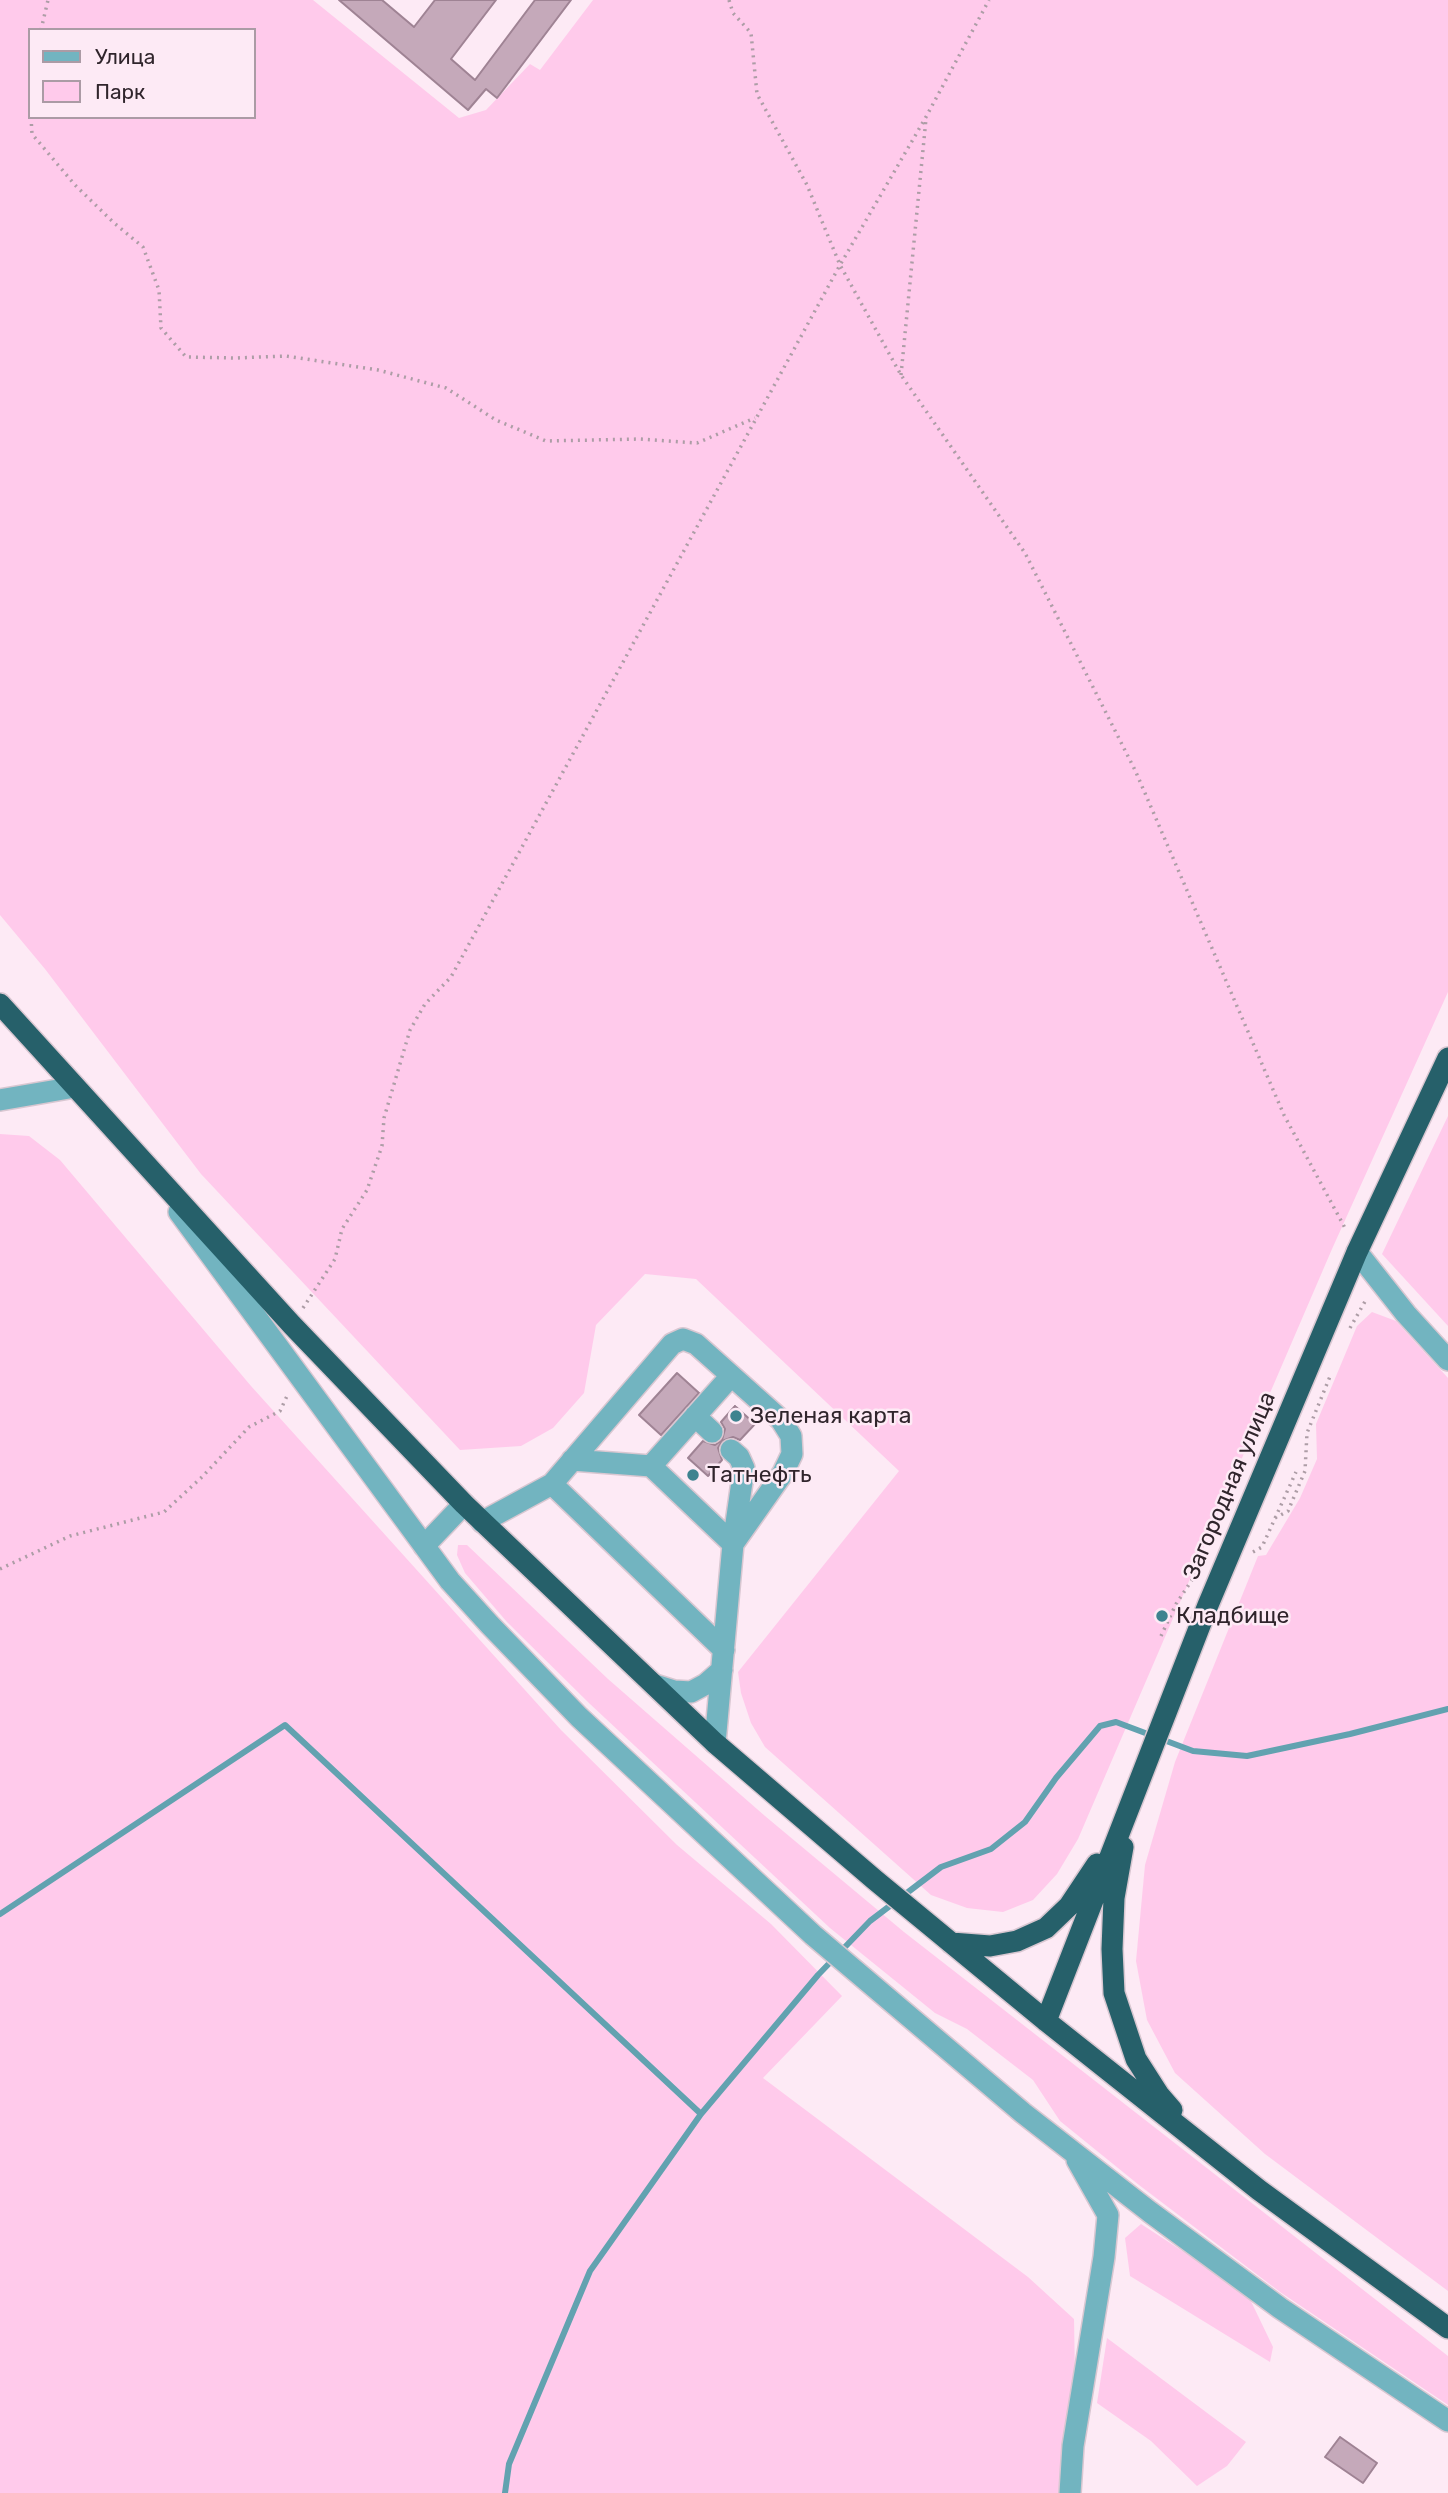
<!DOCTYPE html>
<html>
<head>
<meta charset="utf-8">
<style>
	body { margin:0 }
	#map { position:relative; width:1448px; height:2493px; overflow:hidden; background:#fdeaf5; font-family:Rubik,sans-serif }
	canvas { display:block }
	.legend { position:absolute; left:28px; top:28px; width:228px; height:91px; box-sizing:border-box; background:#fdeaf5; border:2px solid #ab9ba5; margin:0; padding:9px 12px; list-style:none; font-size:21px; color:#30252c }
	.legend li { display:flex; align-items:center; gap:14px; height:35px }
	.legend b { width:35px; border:2px solid #ab9ba5 }
</style>
</head>
<body>
<div id="map">
<canvas width="1448" height="2493"></canvas>
<ul class="legend">
<li><b style="height:9px;background:#72b4c0"></b>Улица</li>
<li><b style="height:19px;background:#ffcaeb"></b>Парк</li>
</ul>
</div>
<script>
const ctx = document.querySelector('canvas').getContext('2d');
ctx.lineJoin = 'round';
function fillPath(path, color) {
  ctx.fillStyle = color;
  ctx.fill(path, 'evenodd');
}
function toPath(rows) {
  const path = new Path2D();
  for (const r of rows) {
    path.moveTo(r[0], r[1]);
    for (let i = 2; i < r.length; i += 2) path.lineTo(r[i], r[i + 1]);
  }
  return path;
}
function strokePath(path, color, width, dash) {
  ctx.strokeStyle = color;
  ctx.lineWidth = width;
  ctx.lineCap = dash ? 'butt' : 'round';
  ctx.setLineDash(dash || []);
  ctx.stroke(path);
}
function write(font, color, halo, rows, align = 'center') {
  ctx.font = font + ' Rubik,sans-serif';
  ctx.lineWidth = 5;
  ctx.setLineDash([]);
  ctx.textBaseline = 'middle';
  ctx.strokeStyle = halo;
  ctx.fillStyle = color;
  for (const [text, x, y, turn = 0] of rows) {
    ctx.save();
    ctx.translate(x, y);
    ctx.rotate((+turn || 0) * Math.PI / 180);
    ctx.textAlign = isNaN(turn) ? turn : align;
    if (halo) ctx.strokeText(text, 0, 0);
    ctx.fillText(text, 0, 0);
    ctx.restore();
  }
}
fillPath(toPath([
	[0,0,313,0,459,118,486,110,530,64,540,70,593,0,1448,0,1448,992,1332,1249,1078,1839,1057,1874,1033,1900,1003,1912,967,1908,931,1895,765,1747,751,1723,741,1693,738,1672,899,1471,696,1279,645,1274,596,1325,584,1393,553,1428,521,1446,460,1450,201,1174,45,969,0,915],
	[30,30,254,30,254,117,30,117],
	[1448,1116,1448,1326,1382,1254],
	[0,1134,29,1136,60,1160,251,1386,561,1730,677,1845,771,1924,842,1996,763,2078,1028,2277,1074,2319,1075,2376,1058,2493,0,2493],
	[1372,1312,1396,1321,1448,1378,1448,2291,1265,2154,1175,2073,1147,2020,1136,1961,1145,1865,1175,1762,1258,1556,1266,1555,1300,1498,1317,1459,1316,1424,1357,1326],
	[458,1545,467,1545,608,1679,765,1816,904,1932,1448,2356,1448,2405,1280,2292,1139,2185,1060,2121,1033,2080,967,2029,935,2013,830,1928,590,1704,507,1622,465,1573,457,1555],
	[1141,2224,1247,2293,1273,2347,1270,2362,1130,2276,1125,2238],
	[1107,2338,1246,2442,1227,2466,1197,2486,1151,2441,1097,2403]
]), '#ffcaeb');
strokePath(toPath([
	[0,1914,285,1725,701,2114,818,1975,870,1921,941,1867,991,1849,1025,1822,1056,1778,1100,1726,1116,1722,1193,1751,1247,1756,1350,1734,1448,1709],
	[505,2493,509,2464,590,2271,701,2114]
]), '#62a2b0', 6);
const building = toPath([
	[339,0,382,0,414,27,435,0,496,0,451,59,475,80,535,0,571,0,497,98,486,89,468,110,339,0],
	[677,1373,699,1393,661,1435,639,1415,677,1373],
	[735,1406,755,1424,740,1440,733,1437,722,1441,718,1448,722,1460,708,1476,688,1458,703,1441,715,1445,722,1440,725,1429,721,1422,735,1406],
	[1340,2437,1377,2463,1363,2483,1325,2457,1340,2437]
]);
fillPath(building, '#c5a9ba');
strokePath(building, '#9f8394', 2);
const minor = toPath([
	[0,1100,75,1087],
	[179,1212,450,1581,490,1625,579,1717,813,1935,1023,2113,1150,2212,1280,2308,1448,2421],
	[1357,1252,1406,1314,1448,1360],
	[695,1416,712,1432],
	[572,1460,651,1466,733,1544],
	[651,1466,731,1376],
	[552,1484,724,1650],
	[482,1522,552,1484,672,1344,683,1339,696,1344,781,1420,791,1436,792,1454,783,1473,733,1544],
	[424,1546,464,1504],
	[655,1685,674,1691,691,1692,706,1684,722,1670],
	[715,1743,733,1544,744,1468,739,1457,731,1450],
	[1070,2493,1073,2446,1104,2257,1108,2215,1077,2160]
]);
const highway = toPath([
	[0,1004,292,1325,464,1504,715,1743,875,1880,1046,2021,1259,2190,1448,2328],
	[1123,1847,1114,1898,1112,1949,1114,1993,1136,2059,1159,2095,1172,2110],
	[951,1943,990,1946,1017,1941,1046,1928,1069,1906,1097,1864],
	[1046,2021,1208,1605,1357,1252,1448,1058]
]);
strokePath(minor, '#d8c7d1', 24);
strokePath(highway, '#d8c7d1', 24);
strokePath(toPath([
	[729,0,733,13,751,33,757,94,807,185,840,265,901,375,1025,553,1135,770,1284,1115,1345,1228],
	[41,30,48,0],
	[30,93,30,94],
	[31,117,32,134,75,185,113,222,143,247,159,290,161,328,186,357,236,358,286,356,378,370,446,388,496,420,546,441,640,439,697,443,755,418],
	[901,375,926,119],
	[303,1308,335,1259,342,1229,367,1190,382,1146,384,1118,410,1030,425,1004,451,977,840,265,926,117,989,0],
	[1350,1328,1367,1298],
	[1275,1518,1288,1511,1305,1471,1307,1433,1331,1374],
	[1253,1552,1262,1547,1296,1472],
	[0,1569,70,1536,164,1512,202,1477,249,1427,280,1411,288,1394],
	[1161,1636,1176,1604,1196,1574]
]), '#ad9da6', 3.5, [2, 5]);
strokePath(minor, '#72b4c0', 21);
strokePath(highway, '#26606a', 21);
for (const [x, y, r, color] of [
	[736,1416,7,"#3e838f"],
	[693,1475,7,"#3e838f"],
	[1162,1616,7,"#3e838f"]
]) {
  const dot = new Path2D();
  dot.arc(x, y, r, 0, 2 * Math.PI);
  ctx.fillStyle = color;
  ctx.fill(dot);
  strokePath(dot, '#fdeaf5', 2.5);
}
write('23px', '#30252c', '#fdeaf5', [
	["Зеленая карта",750,1416],
	["Татнефть",707,1475],
	["Кладбище",1176,1616]
], 'left');
write('23px', '#30252c', '#fdeaf5', [
	["Загородная улица",1230,1486,-67]
]);
</script>
</body>
</html>
